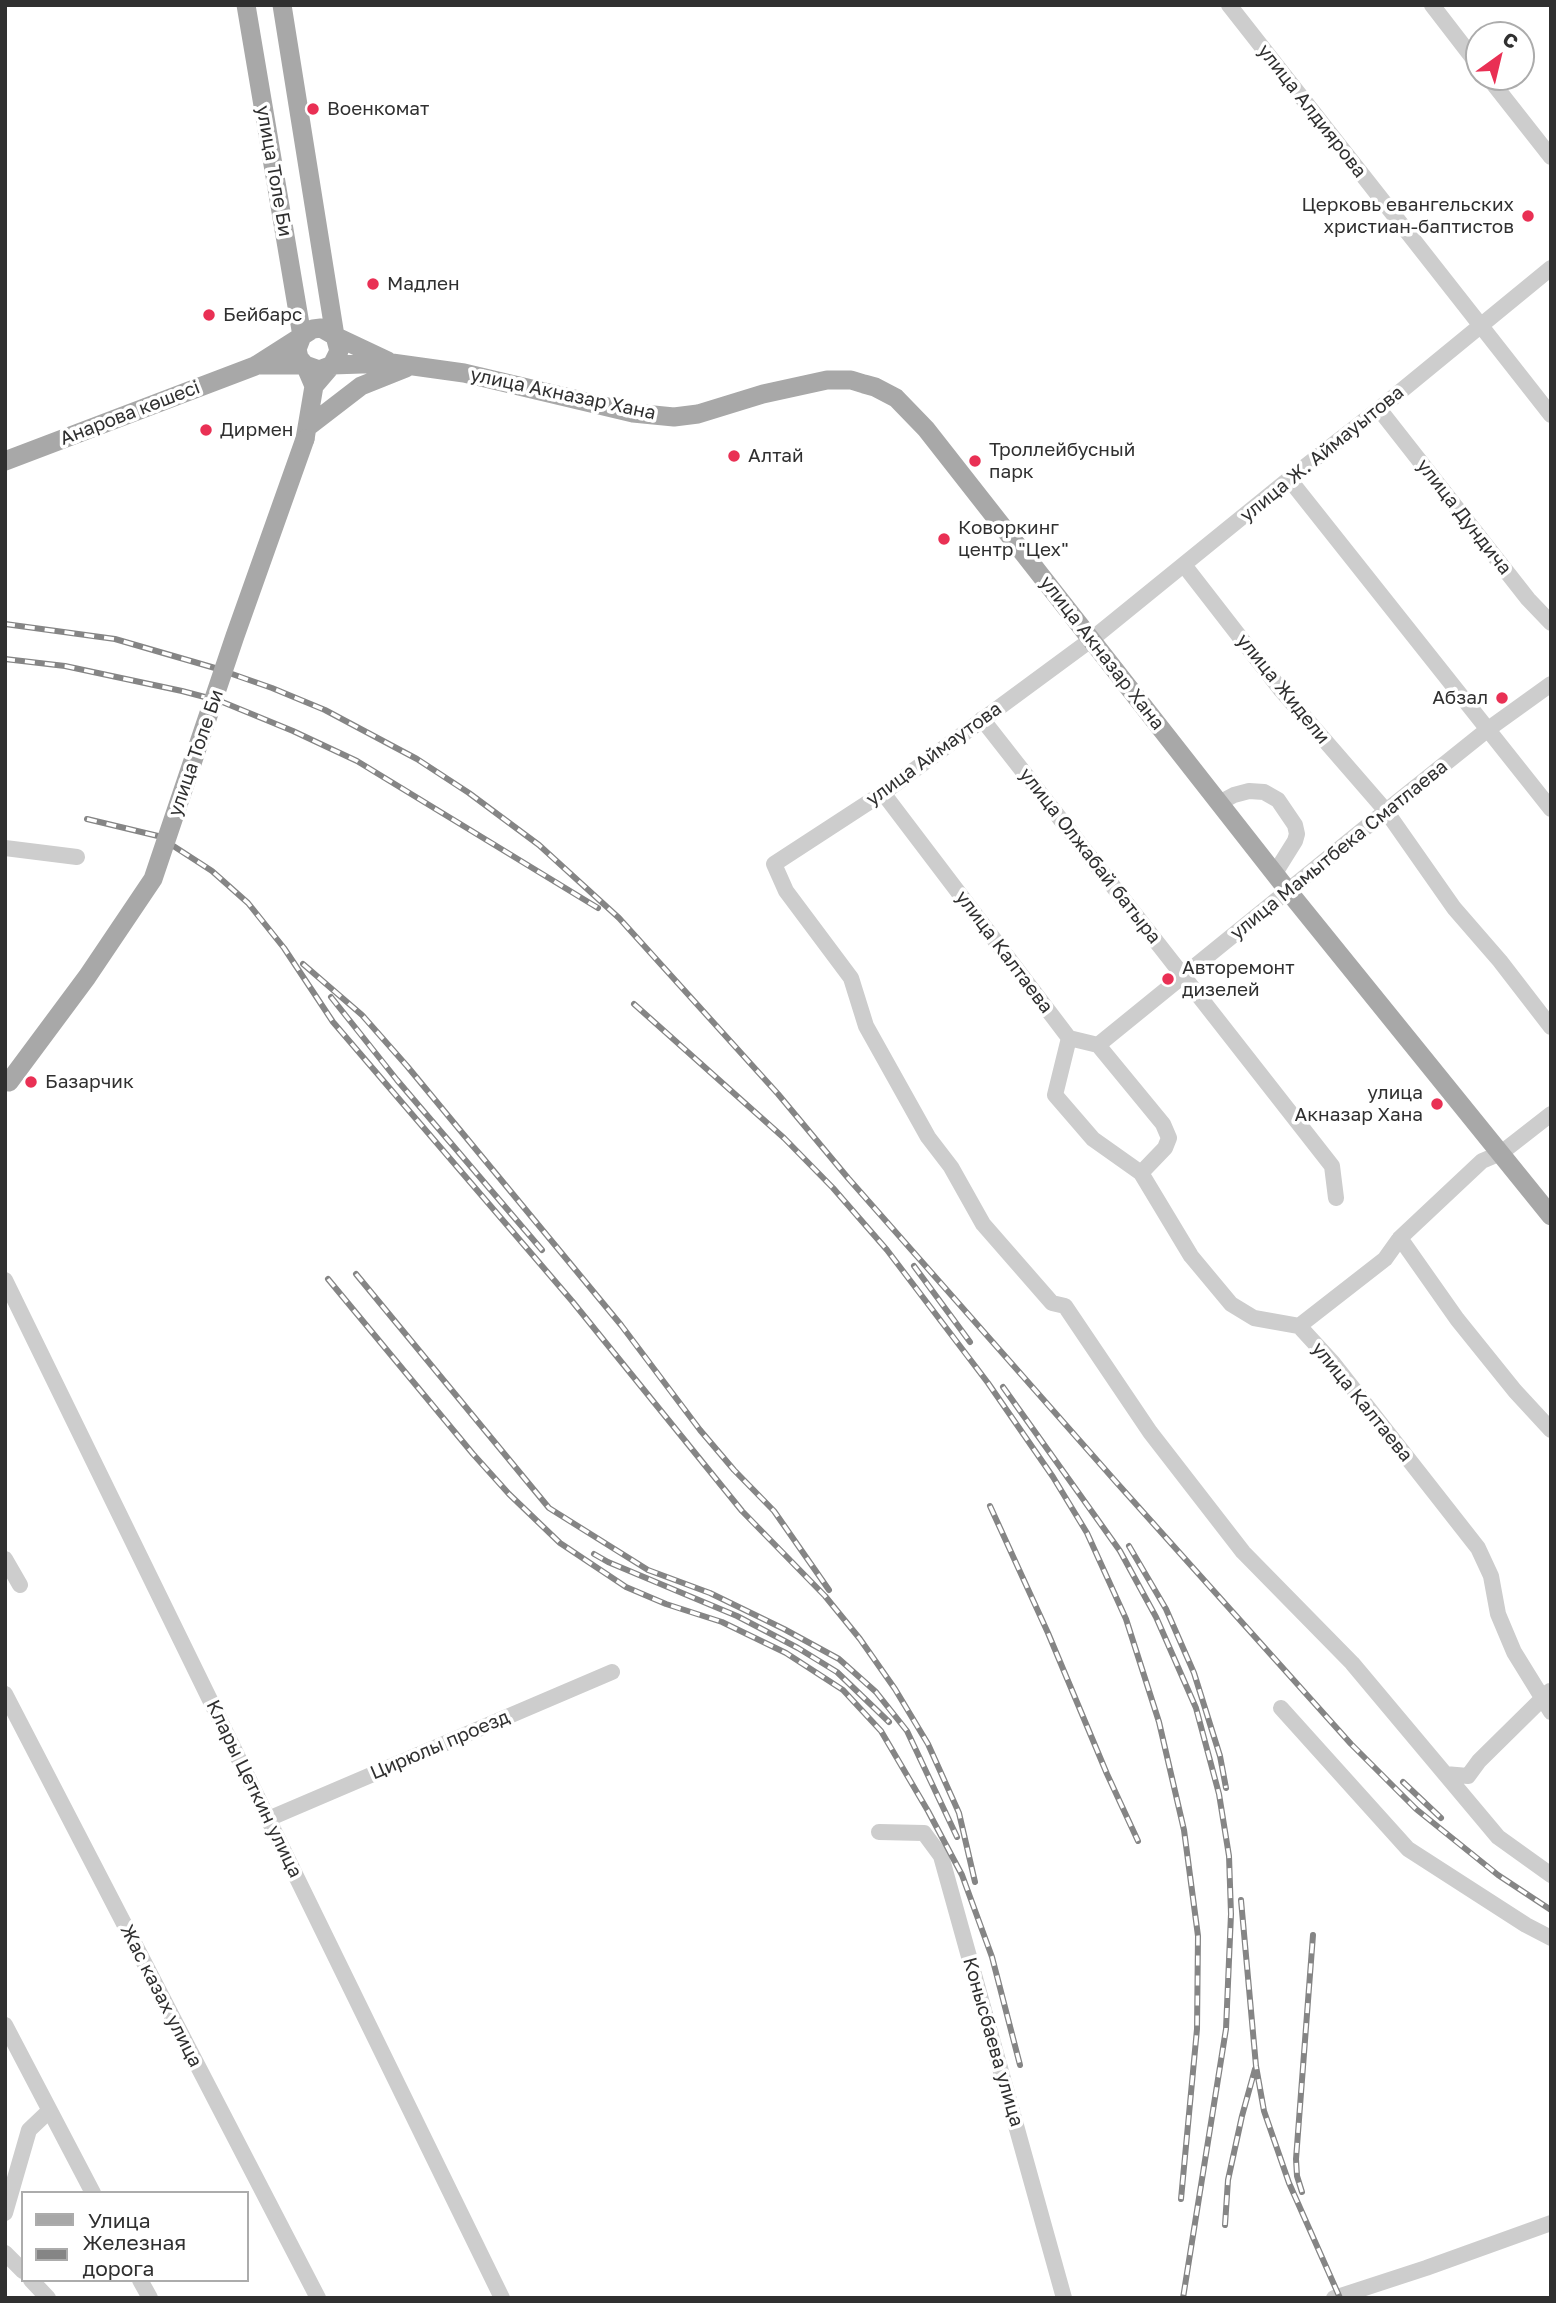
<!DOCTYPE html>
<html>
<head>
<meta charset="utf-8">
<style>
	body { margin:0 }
	#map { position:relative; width:1556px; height:2303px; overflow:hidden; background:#fff; font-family:"Golos Text",sans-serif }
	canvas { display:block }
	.frame { position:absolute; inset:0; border:7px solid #303030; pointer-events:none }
	.legend { position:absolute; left:21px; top:2191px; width:228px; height:91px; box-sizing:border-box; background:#fff; border:2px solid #acacac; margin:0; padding:9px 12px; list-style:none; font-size:21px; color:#303030 }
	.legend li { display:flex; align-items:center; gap:14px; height:35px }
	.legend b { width:35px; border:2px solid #acacac }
	.north { position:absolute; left:1465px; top:21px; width:70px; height:70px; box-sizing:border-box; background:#fff; border:2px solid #acacac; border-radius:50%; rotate:34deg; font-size:19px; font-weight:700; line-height:28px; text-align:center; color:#303030 }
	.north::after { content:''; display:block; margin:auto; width:24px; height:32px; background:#e93054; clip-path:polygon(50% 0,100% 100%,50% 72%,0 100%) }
</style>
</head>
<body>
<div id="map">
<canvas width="1556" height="2303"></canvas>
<div class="frame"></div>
<ul class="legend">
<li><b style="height:9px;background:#a8a8a8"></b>Улица</li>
<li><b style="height:9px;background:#858585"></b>Железная дорога</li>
</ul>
<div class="north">С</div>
</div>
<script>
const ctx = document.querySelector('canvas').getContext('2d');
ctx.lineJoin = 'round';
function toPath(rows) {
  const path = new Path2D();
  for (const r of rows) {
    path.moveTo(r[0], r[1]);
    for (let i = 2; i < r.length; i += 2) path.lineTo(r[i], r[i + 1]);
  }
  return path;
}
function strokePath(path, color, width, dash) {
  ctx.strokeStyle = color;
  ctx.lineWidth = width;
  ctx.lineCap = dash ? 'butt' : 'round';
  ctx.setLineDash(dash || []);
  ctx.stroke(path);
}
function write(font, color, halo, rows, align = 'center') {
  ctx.font = font + ' "Golos Text",sans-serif';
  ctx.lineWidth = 7;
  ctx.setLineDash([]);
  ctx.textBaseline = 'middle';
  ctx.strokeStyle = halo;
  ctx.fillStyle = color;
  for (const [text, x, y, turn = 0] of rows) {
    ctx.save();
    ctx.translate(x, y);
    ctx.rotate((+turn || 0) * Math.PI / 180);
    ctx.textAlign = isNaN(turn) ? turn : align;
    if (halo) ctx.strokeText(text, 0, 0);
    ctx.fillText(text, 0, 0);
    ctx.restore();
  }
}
strokePath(toPath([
	[1229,5,1551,415],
	[1432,5,1479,66],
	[1488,77,1551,157],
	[1551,268,1379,409,1289,479,1092,639,883,793,774,864,786,891,851,978,866,1026,928,1137,951,1167,983,1224,1052,1303,1065,1306,1150,1432,1243,1552,1352,1663,1498,1837,1551,1875],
	[1379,409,1528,599,1551,623],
	[1289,479,1551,809],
	[1184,565,1281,690,1386,811,1454,908,1500,961,1551,1027],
	[982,719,1332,1166,1336,1198],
	[883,793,1069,1038,1098,1045,1163,1124,1169,1138,1165,1148,1141,1173,1191,1256,1231,1304,1254,1318,1299,1326,1333,1363,1478,1548,1491,1576,1498,1614,1514,1652,1551,1712],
	[1219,803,1234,795,1249,791,1264,792,1278,800,1295,825,1297,834,1295,841,1275,873],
	[5,848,77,857],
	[1069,1038,1055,1095,1093,1139,1141,1173],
	[1098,1045,1386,811,1487,730,1551,684],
	[1400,1238,1457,1319,1515,1391,1551,1430],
	[5,1280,502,2298],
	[1299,1326,1385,1259,1400,1238,1482,1161,1501,1153,1551,1114],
	[5,1559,20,1585],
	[5,1694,318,2298],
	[1281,1708,1408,1849,1526,1925,1551,1938],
	[1445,1774,1468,1776,1479,1761,1550,1691],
	[268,1819,612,1672],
	[879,1832,924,1833,941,1856,1064,2298],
	[5,2025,93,2193],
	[5,2213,29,2130,49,2111],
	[5,2253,23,2271],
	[31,2280,48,2298],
	[140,2280,150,2298],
	[1334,2298,1426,2268,1551,2223]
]), '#cdcdcd', 16);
strokePath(toPath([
	[282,5,335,336,339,351,332,365,319,370,305,365,299,358,297,349,302,336,313,329,321,328,335,336,388,361],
	[256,365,305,365,314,386,305,439],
	[314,386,332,365,392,363,464,373,633,413,674,417,698,414,763,394,827,380,851,380,864,384,875,387,896,398,926,429,1289,892,1551,1216],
	[309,426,361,386,406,368],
	[5,461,255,366,302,336,246,5]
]), '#a8a8a8', 19);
const rail = toPath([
	[5,624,115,639,215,668,272,688,325,710,417,759,469,793,539,845,619,918,778,1094,848,1178,1117,1483,1351,1744,1416,1809,1498,1875,1551,1910],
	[5,659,65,666,182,691,220,701,293,731,357,761,598,908],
	[87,819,158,836,212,871,248,903,284,948,333,1022,572,1301,742,1511,825,1596,860,1639,895,1689,928,1744,959,1813,975,1882],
	[303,964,362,1015,407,1066,621,1325,700,1430,734,1470,774,1511,829,1590],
	[331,997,397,1080,542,1250],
	[634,1004,784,1138,833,1188,887,1250,988,1383,1053,1477,1087,1533,1126,1619,1159,1722,1184,1830,1198,1936,1197,2029,1181,2199],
	[914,1266,970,1342],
	[356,1274,549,1508,648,1570,710,1593,784,1629,839,1659,876,1692,907,1731,957,1837],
	[328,1279,473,1454,509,1494,560,1543,626,1587,666,1604,722,1622,786,1653,843,1690,881,1731,928,1811,962,1875,992,1957,1020,2065],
	[1003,1387,1120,1551,1156,1617,1196,1708,1219,1794,1229,1856,1231,1914,1226,2029,1183,2298],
	[990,1506,1048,1633,1107,1774,1138,1841],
	[1129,1546,1166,1609,1194,1673,1220,1756,1226,1788],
	[594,1554,608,1562,737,1616,798,1648,837,1672,889,1722],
	[1403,1782,1441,1818],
	[1241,1900,1256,2066,1264,2111,1289,2183,1340,2298],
	[1302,2192,1297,2176,1296,2159,1313,1935],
	[1225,2225,1228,2180,1242,2116,1255,2069]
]);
strokePath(rail, '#858585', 6);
strokePath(rail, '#fff', 3.5, [10]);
strokePath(toPath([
	[9,1082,87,977,153,879,235,636,305,439]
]), '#a8a8a8', 19);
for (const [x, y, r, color] of [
	[313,109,7,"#e93054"],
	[1528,216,7,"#e93054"],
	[373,284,7,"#e93054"],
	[209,315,7,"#e93054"],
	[206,430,7,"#e93054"],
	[734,456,7,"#e93054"],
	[975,461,7,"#e93054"],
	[944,539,7,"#e93054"],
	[1502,698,7,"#e93054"],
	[1168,979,7,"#e93054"],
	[31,1082,7,"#e93054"],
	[1437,1104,7,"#e93054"]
]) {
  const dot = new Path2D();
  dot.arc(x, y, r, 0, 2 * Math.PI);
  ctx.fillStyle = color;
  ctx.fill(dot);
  strokePath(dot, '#fff', 2.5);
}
write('19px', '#303030', '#fff', [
	["Военкомат",327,109],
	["Церковь евангельских",1514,205,"right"],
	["христиан-баптистов",1514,227,"right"],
	["Мадлен",387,284],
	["Бейбарс",223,315],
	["Дирмен",220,430],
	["Троллейбусный",989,450],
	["парк",989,472],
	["Алтай",748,456],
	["Коворкинг",958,528],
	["центр \"Цех\"",958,550],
	["Абзал",1488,698,"right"],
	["Авторемонт",1182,968],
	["дизелей",1182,990],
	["Базарчик",45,1082],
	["улица",1423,1093,"right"],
	["Акназар Хана",1423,1115,"right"]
], 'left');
write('19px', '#303030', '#fff', [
	["улица Алдиярова",1312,111,52],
	["улица Толе Би",274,171,80],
	["улица Акназар Хана",563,394,12],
	["Анарова көшесі",130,413,-21],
	["улица Ж. Аймауытова",1322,454,-39],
	["улица Дундича",1464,517,52],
	["улица Акназар Хана",1102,653,52],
	["улица Жидели",1283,689,51],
	["улица Толе Би",196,753,-71],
	["улица Аймаутова",934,754,-36],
	["улица Мамытбека Сматлаева",1339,850,-39],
	["улица Олжабай батыра",1090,856,52],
	["улица Калтаева",1004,952,53],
	["улица Калтаева",1362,1402,51],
	["Цирюлы проезд",440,1745,-23],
	["Клары Цеткин улица",254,1789,64],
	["Жас казах улица",161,1996,63],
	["Конысбаева улица",993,2042,74]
]);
</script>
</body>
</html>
